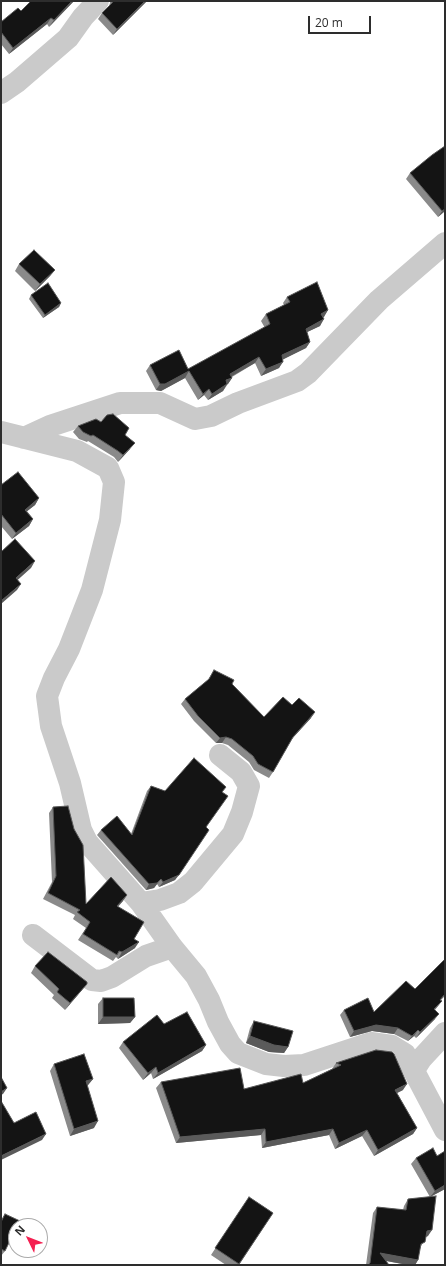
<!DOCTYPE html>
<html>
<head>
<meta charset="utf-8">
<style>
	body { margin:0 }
	#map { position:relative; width:446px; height:1266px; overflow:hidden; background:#fff; font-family:"Open Sans",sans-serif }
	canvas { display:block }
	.frame { position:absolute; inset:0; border:2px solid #2d2d2d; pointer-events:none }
	.north { position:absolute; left:8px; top:1218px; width:40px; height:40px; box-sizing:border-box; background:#fff; border:1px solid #ababab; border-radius:50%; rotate:313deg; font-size:11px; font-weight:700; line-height:16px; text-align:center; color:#2d2d2d }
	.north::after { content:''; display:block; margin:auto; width:14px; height:18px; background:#f42051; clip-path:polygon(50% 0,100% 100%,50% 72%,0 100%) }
	.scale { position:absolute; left:308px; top:16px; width:63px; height:18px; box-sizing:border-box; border:2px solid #2d2d2d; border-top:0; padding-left:5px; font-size:12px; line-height:14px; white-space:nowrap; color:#2d2d2d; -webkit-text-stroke:3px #fff; paint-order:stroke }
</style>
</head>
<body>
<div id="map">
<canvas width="446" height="1266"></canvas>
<div class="frame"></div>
<div class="north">N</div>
<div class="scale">20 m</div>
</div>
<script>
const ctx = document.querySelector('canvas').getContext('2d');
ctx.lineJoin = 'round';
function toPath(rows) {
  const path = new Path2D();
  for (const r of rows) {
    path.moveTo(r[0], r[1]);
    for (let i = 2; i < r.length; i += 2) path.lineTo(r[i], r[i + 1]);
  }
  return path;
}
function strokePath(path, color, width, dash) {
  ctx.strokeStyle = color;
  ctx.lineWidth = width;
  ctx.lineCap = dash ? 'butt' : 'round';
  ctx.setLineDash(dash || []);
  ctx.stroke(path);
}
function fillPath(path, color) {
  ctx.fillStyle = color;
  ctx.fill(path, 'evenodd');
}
strokePath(toPath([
	[1,93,17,82,68,38,83,17,98,1],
	[1,432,77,451,108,468,114,482,110,520,92,590,69,649,54,678,47,696,51,726,70,783,81,830,87,842,141,903,172,947,196,976,209,1000,218,1022,230,1044,238,1053,266,1064,284,1066,304,1065,371,1043,392,1046,405,1054,445,1130],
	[24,438,50,426,120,403,160,403,195,419,211,416,238,403,297,381,308,373,379,300,445,243],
	[141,903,160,900,179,893,193,882,233,834,242,812,249,786,241,772,220,755],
	[33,935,92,980,101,981,112,977,146,956,172,947],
	[414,1070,421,1059,445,1033]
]), '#cacaca', 22);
fillPath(toPath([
	[74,1,49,27,47,24,9,54,1,44,1,22,21,11],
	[110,1,147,1,113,35,98,19,102,13,109,6,110,3],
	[445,146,445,211,438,217,406,179,410,173],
	[19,264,55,270,50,276,35,291,15,271],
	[31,295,61,303,59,307,43,318,29,299],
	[287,297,328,310,323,317,320,326,307,332,310,342,306,348,283,359,279,368,261,376,255,363,232,377,232,378,223,391,208,400,204,395,198,400,185,378,161,391,156,390,146,371,150,365,188,369,265,328,261,321,266,314,284,305,283,303],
	[101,422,125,435,130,449,118,462,114,457,88,441,87,442,79,439,73,432,78,426],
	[1,485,39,498,35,505,27,511,33,519,29,526,12,539,1,526],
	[214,670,232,684,264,717,292,705,311,718,291,740,273,772,269,778,254,770,249,762,228,745,222,743,216,743,194,721,181,704,185,699,208,680],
	[151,786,165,791,222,792,206,827,175,880,159,887,157,884,154,888,146,890,97,835,101,830,131,834,147,791],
	[53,807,86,904,123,901,118,907,134,939,135,948,118,959,116,957,113,961,78,940,86,928,73,919,75,915,43,899,52,882,49,813],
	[445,959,445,996,441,1000,442,1001,438,1006,435,1010,435,1019,416,1038,414,1036,408,1041,394,1034,372,1031,350,1037,340,1015,344,1010,374,1012,415,989],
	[35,966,82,990,65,1010,52,998,54,995,31,973],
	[103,998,135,1017,130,1023,98,1024,98,1004],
	[254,1021,288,1047,284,1053,269,1052,246,1043,250,1028],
	[164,1024,206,1045,202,1051,153,1079,151,1073,143,1080,119,1048,123,1042],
	[336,1063,403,1090,397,1093,417,1128,413,1134,374,1156,362,1136,335,1149,329,1135,262,1148,261,1135,176,1143,156,1088,161,1082,244,1089,303,1083,332,1069],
	[54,1064,93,1079,88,1085,87,1086,94,1128,70,1136,50,1071],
	[416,1158,445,1189,432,1196,428,1236,426,1237,420,1248,418,1260,415,1265,408,1265,386,1261,389,1265,366,1265,373,1213,377,1207,403,1210,404,1206,408,1199,430,1197,411,1164],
	[249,1197,273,1213,239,1265,226,1265,211,1255],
	[5,1214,5,1251,1,1256,1,1220]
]), '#8a8a8a');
fillPath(toPath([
	[72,1,74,1,49,27,54,20],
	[145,1,147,1,113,35,117,29],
	[51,18,47,24,9,54,13,48],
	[445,209,445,211,438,217,442,211],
	[55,270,50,276,35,291,40,284],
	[61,303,59,307,43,318,45,315],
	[328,310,324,317,317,320,321,314],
	[324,319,320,326,301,335,306,329],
	[310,342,306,348,278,362,282,355],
	[259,357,255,363,225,380,230,374],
	[283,362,279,368,261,376,266,369],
	[189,371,185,378,161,391,156,390,160,384],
	[232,378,228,384,221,386,226,380],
	[227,384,223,391,208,400,212,394],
	[209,389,204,395,198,400,203,394],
	[135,443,130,449,118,462,123,455],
	[39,498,35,505,21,516,25,510],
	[33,519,29,526,12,539,16,533],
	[35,561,31,568,12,585,16,578],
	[21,584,17,590,1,604,1,601],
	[315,712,311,718,288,743,293,737],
	[226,737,222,743,216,743,220,738],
	[179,875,175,880,159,887,163,882],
	[161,879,154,888,146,890,149,884],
	[127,895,123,901,112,912,117,906],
	[139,942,135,948,118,959,122,952],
	[87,984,82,990,65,1010,70,1003],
	[442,1001,438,1006,430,1014,434,1009],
	[439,1014,435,1019,416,1038,420,1032],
	[103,1017,135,1017,130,1023,98,1024],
	[376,1025,398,1028,394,1034,372,1031,350,1037,354,1031],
	[418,1030,414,1036,408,1041,412,1036],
	[250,1036,288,1047,284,1053,269,1052,246,1043],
	[206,1045,202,1051,153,1079,158,1073],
	[156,1067,151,1073,143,1080,148,1073],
	[93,1079,88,1085,81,1088,86,1081],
	[407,1084,403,1090,391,1096,395,1090],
	[7,1088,3,1094,1,1095,1,1092],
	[98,1121,94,1128,70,1136,74,1129],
	[417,1128,413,1134,374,1156,378,1150],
	[265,1129,261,1135,176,1143,180,1137],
	[333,1129,329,1135,262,1148,266,1142],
	[367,1130,362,1136,335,1149,339,1143],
	[46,1134,42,1140,1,1160,1,1156],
	[445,1185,445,1189,430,1197,435,1191],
	[432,1230,428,1236,422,1238,427,1231],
	[380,1253,418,1260,415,1265,408,1265,376,1259]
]), '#5a5a5a');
const building = toPath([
	[31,1,72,1,54,20,51,18,13,48,1,32,1,22,18,8,21,11,31,1],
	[113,1,145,1,117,29,102,13,112,3,113,1],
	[445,146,445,209,442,211,410,173,432,155,445,146],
	[34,250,55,270,40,284,19,264,34,250],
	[317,282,328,310,321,314,324,319,306,329,310,342,282,355,283,362,266,369,259,357,230,374,232,378,226,380,227,384,212,394,209,389,203,394,189,371,165,384,160,384,150,365,179,350,188,369,270,324,266,314,290,302,287,297,317,282],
	[48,283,61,303,45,315,31,295,48,283],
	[113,414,129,428,125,435,135,443,123,455,118,451,93,435,91,436,83,432,78,426,96,419,101,422,107,415,113,414],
	[18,472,39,498,25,510,33,519,16,533,1,514,1,485,18,472],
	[15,539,35,561,16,578,21,584,1,601,1,552,15,539],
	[214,670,234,680,232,684,264,717,283,697,292,705,299,698,315,712,293,737,273,772,258,764,253,756,232,739,226,737,220,738,198,716,185,699,209,679,214,670],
	[194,758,226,787,222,792,228,796,206,827,209,830,179,875,163,882,161,879,157,883,149,884,101,830,117,816,132,835,151,786,165,791,194,758],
	[68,806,74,829,83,845,86,904,111,877,127,895,117,906,144,922,134,939,139,942,122,952,119,951,117,955,83,934,90,922,77,912,80,910,48,893,56,876,53,807,68,806],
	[48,952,87,982,87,984,70,1003,57,992,59,989,35,966,48,952],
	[445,959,445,994,440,1000,442,1001,434,1009,439,1014,420,1032,418,1030,412,1036,398,1028,376,1025,354,1031,344,1010,368,998,374,1012,406,981,415,989,445,959],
	[103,998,134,998,135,1017,103,1017,103,998],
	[187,1012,206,1045,158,1073,156,1067,148,1073,123,1042,157,1015,164,1024,187,1012],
	[254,1021,293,1031,288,1047,274,1045,250,1036,254,1021],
	[376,1050,392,1052,394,1054,407,1084,395,1090,417,1128,378,1150,367,1130,339,1143,333,1129,266,1142,265,1129,180,1137,161,1082,240,1068,244,1089,301,1074,303,1083,341,1065,336,1063,376,1050],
	[84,1054,93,1079,86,1081,98,1121,74,1129,54,1064,84,1054],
	[1,1077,7,1088,1,1092,1,1077],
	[1,1101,14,1123,36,1112,46,1134,1,1156,1,1101],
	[433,1148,437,1156,445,1151,445,1185,435,1191,416,1158,433,1148],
	[436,1196,432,1230,427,1231,425,1242,421,1244,418,1260,380,1253,389,1265,368,1265,370,1263,377,1207,406,1210,408,1199,436,1196],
	[249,1197,273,1213,239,1264,215,1248,249,1197],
	[5,1214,20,1221,17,1226,16,1226,16,1228,5,1251,1,1249,1,1222,5,1214]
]);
fillPath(building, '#141414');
strokePath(building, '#5a5a5a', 1);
</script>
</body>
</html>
